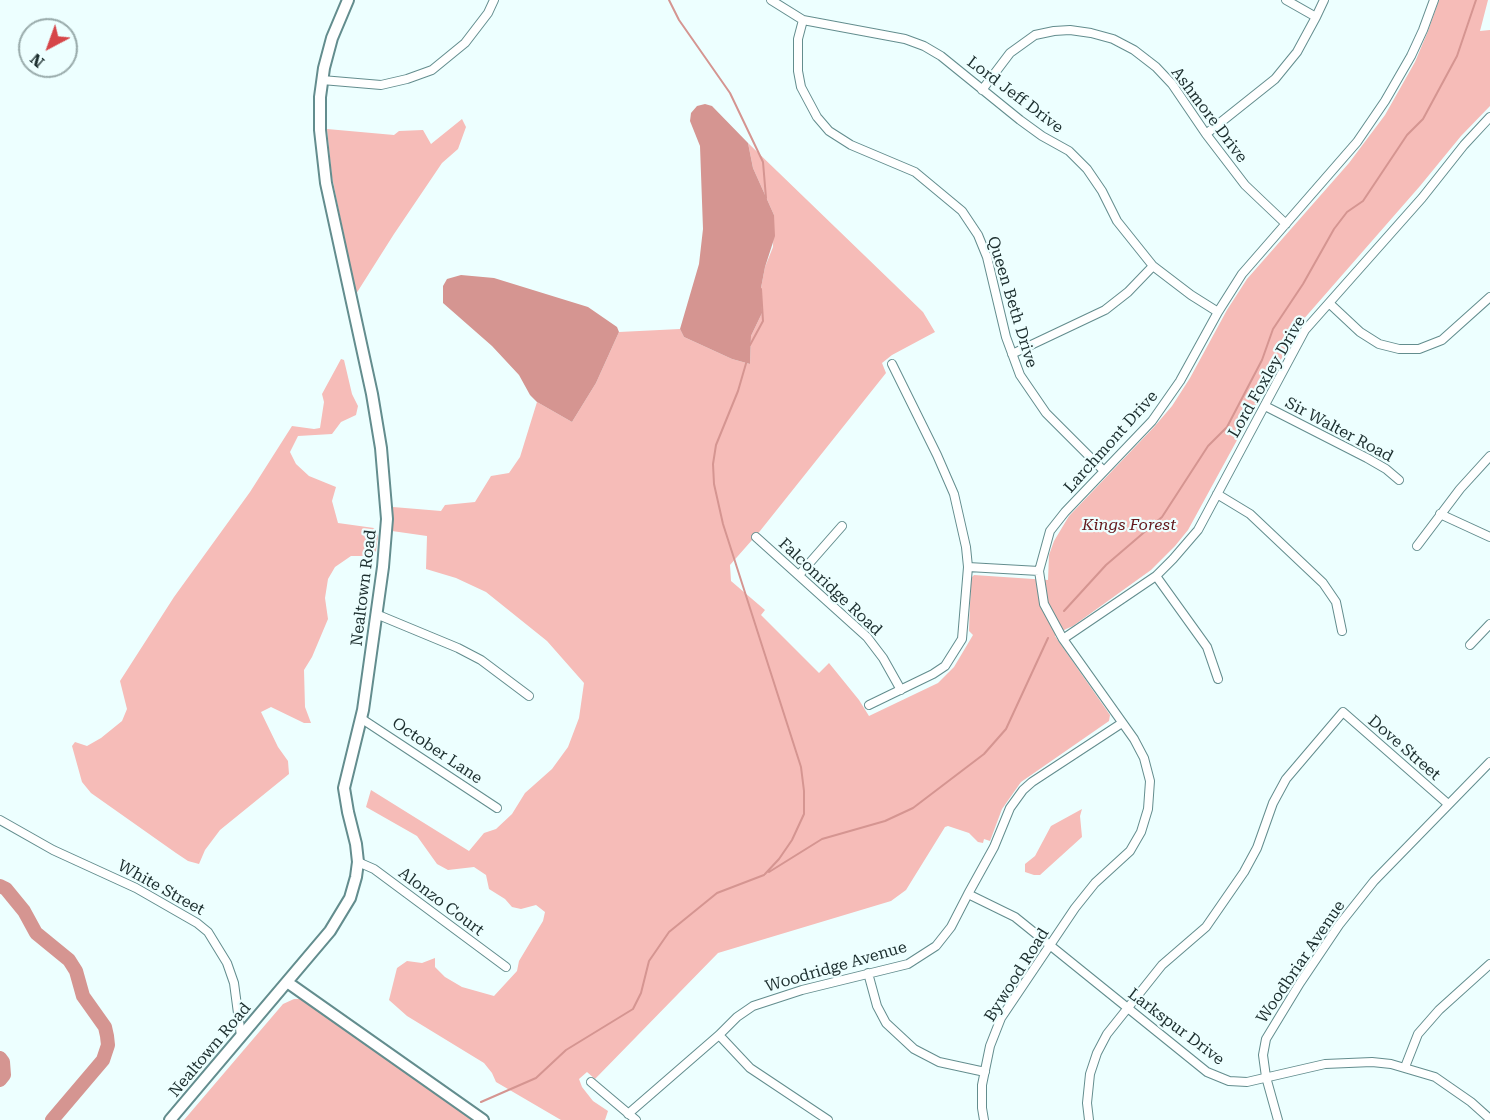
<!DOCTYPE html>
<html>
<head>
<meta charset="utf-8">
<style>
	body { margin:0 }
	#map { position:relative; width:1490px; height:1120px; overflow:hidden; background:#edffff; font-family:"Roboto Serif",serif }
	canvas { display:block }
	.north { position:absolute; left:18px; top:18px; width:60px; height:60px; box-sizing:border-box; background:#edffff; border:2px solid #99abab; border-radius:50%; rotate:221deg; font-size:16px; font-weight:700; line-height:24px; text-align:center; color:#1c2e2e }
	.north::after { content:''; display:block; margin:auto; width:21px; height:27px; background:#d64649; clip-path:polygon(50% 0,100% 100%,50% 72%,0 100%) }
</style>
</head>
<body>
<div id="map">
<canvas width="1490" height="1120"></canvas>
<div class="north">N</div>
</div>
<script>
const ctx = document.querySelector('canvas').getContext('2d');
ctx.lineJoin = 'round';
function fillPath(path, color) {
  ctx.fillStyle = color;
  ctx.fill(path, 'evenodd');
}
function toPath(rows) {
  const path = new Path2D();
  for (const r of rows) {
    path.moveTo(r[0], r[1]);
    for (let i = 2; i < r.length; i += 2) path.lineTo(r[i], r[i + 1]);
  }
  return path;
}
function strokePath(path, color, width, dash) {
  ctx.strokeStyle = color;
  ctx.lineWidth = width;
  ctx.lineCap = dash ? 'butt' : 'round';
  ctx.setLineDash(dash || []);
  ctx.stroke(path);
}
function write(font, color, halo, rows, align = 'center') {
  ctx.font = font + ' "Roboto Serif",serif';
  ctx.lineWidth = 4.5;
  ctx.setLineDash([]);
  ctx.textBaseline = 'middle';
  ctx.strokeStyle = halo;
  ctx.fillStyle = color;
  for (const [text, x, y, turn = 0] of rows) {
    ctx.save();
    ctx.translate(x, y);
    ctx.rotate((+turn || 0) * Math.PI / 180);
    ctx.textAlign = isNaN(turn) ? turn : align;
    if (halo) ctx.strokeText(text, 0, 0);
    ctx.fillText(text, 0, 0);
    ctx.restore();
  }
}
fillPath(toPath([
	[1439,0,1488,0,1480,31,1490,30,1490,106,1461,136,1420,186,1302,321,1188,530,1175,546,1151,570,1073,626,1066,629,1055,636,1110,715,1109,721,1021,782,1002,809,990,841,984,839,983,843,978,842,969,833,948,826,945,827,906,890,891,901,718,953,595,1079,587,1072,579,1079,582,1087,593,1101,608,1111,605,1120,561,1120,496,1082,492,1073,484,1063,407,1016,389,1000,397,968,407,961,422,963,435,958,435,967,445,977,462,987,494,996,517,971,519,961,543,921,545,912,536,905,521,909,512,907,505,899,489,889,486,875,474,867,448,870,437,864,417,836,366,807,371,790,469,851,484,833,496,829,512,814,525,793,552,769,568,747,579,718,584,683,547,641,486,592,456,578,426,569,427,536,392,531,393,507,441,511,445,505,475,502,491,476,509,473,520,457,537,402,572,422,596,383,619,332,680,329,684,337,732,359,750,364,751,336,762,313,761,288,765,267,773,247,774,215,753,168,748,143,923,312,935,332,892,355,882,363,886,373,760,531,730,565,731,581,765,610,761,615,819,673,829,663,859,700,869,716,938,683,954,667,973,635,969,631,971,578,974,575,1048,580,1049,555,1054,541,1069,516,1154,427,1172,406,1190,378,1227,310,1247,279,1349,163,1385,115,1415,62,1428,31],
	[462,119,466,127,458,149,442,163,394,234,356,294,332,177,327,129,394,135,399,131,423,130,431,144],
	[341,359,344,360,352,394,358,406,356,415,341,422,332,434,298,436,290,452,296,464,309,476,336,487,332,501,338,523,374,528,378,536,376,551,370,556,351,556,335,567,328,579,325,598,328,619,312,657,304,670,305,707,311,723,304,723,271,707,261,712,278,747,288,761,289,774,220,830,205,850,199,864,188,861,176,853,91,793,82,782,72,746,75,742,87,746,101,738,122,721,127,709,120,681,174,597,250,492,292,426,314,429,320,428,324,402,322,394],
	[1082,809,1080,816,1082,837,1040,875,1034,875,1025,872,1025,864,1035,856,1051,826],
	[294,999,301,999,321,1011,475,1120,184,1120,283,1004]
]), '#f6bcb8');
fillPath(toPath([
	[705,104,712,106,748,143,753,168,774,215,775,236,765,267,761,288,762,313,751,336,750,364,732,359,684,337,680,329,699,264,703,229,700,146,690,121,691,113,697,106],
	[461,275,494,278,588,307,617,327,619,332,596,383,572,422,537,402,530,395,519,375,492,346,443,303,443,286,447,279]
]), '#d59591');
strokePath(toPath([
	[669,0,679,20,730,93,763,162,766,198],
	[750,345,763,321,761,289],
	[747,360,738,391,716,445,713,464,714,484,723,524,801,767,804,791,804,814,792,840,779,859,765,874],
	[1064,611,1106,565,1162,517,1208,446,1227,427,1262,360,1273,329,1303,284,1334,229,1347,212,1363,201,1407,135,1423,119,1457,56,1476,0],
	[769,872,822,839,885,821,913,808,984,754,1006,729,1048,638],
	[481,1102,536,1078,566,1050,633,1009,641,993,649,961,669,932,717,893,764,875]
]), '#d59591', 2);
strokePath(toPath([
	[0,886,6,889,24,911,36,933,69,960,76,971,83,996,105,1027,107,1036,108,1045,103,1060,52,1120],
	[0,1058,3,1062,4,1075,0,1080]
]), '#d59591', 14);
const street = toPath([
	[771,0,803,20,905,39,924,46,941,56,1020,120,1042,136,1069,151,1087,169,1102,191,1117,221,1153,266,1191,295,1218,312],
	[1286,0,1316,17],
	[803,20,798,39,798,71,801,87,817,117,829,131,851,145,915,172,962,211,978,235,987,257,1006,337,1020,375,1046,413,1104,471],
	[322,80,381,85,407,79,432,70,465,43,488,13,494,0],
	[982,90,1010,53,1035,35,1054,31,1070,30,1091,33,1113,39,1134,50,1156,67,1172,84,1206,134,1245,185,1286,224],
	[1206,134,1275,79,1297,52,1316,17,1324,0],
	[1329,303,1360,332,1379,344,1399,349,1419,349,1442,340,1490,297],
	[1012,354,1105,310,1128,292,1153,266],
	[1265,406,1367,458,1386,469,1399,480],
	[1217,494,1250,514,1323,583,1336,602,1342,631],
	[1440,514,1490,537],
	[756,537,867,637,883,658,901,690],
	[1417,546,1460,489,1490,456],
	[968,567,1039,571],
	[799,575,842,526],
	[1156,576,1207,647,1218,679],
	[376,614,458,648,481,660,529,696],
	[1063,639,1156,576,1173,559,1198,530,1305,330,1422,198,1464,145,1490,117],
	[1470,645,1490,624],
	[869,705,933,674,945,666,962,639,968,567,966,547,954,494,937,455,892,364],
	[362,719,497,808],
	[0,820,53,850,136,888,197,923,208,932,227,963,234,983,241,1036],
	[358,862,374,869,506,967],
	[968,894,1015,917,1207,1072,1229,1081,1247,1082,1325,1064,1372,1062,1391,1064,1435,1077,1471,1102,1490,1119],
	[868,973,877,1006,886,1023,914,1049,939,1062,985,1072],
	[719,1035,750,1068,828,1120],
	[1405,1067,1418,1034,1439,1010,1490,964],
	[591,1082,636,1120],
	[628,1114,719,1035,737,1017,753,1006,802,990,908,964,936,946,951,927,968,894,994,847,1010,808,1023,790,1032,782,1122,723],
	[984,1120,982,1108,982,1085,990,1046,1001,1018,1075,908,1095,883,1130,851,1141,832,1148,809,1150,781,1144,758,1134,739,1063,639,1044,604,1039,571,1050,531,1065,512,1152,421,1180,381,1218,312,1242,274,1357,142,1385,101,1411,56,1423,30,1434,0],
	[1089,1120,1087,1103,1090,1074,1097,1053,1107,1034,1162,965,1206,927,1244,872,1257,848,1273,803,1286,779,1343,712,1448,804],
	[1278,1120,1266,1077,1263,1055,1266,1039,1300,983,1339,925,1374,881,1490,762]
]);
const secondary = toPath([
	[287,982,483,1120],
	[170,1120,330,931,350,898,356,877,358,862,356,844,348,812,344,788,363,710,383,567,387,519,381,448,372,394,326,183,320,130,320,97,324,68,332,38,348,0]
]);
strokePath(street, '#638d8e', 10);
strokePath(secondary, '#638d8e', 14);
strokePath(street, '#fff', 8);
strokePath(secondary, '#fff', 10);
write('16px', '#1c2e2e', '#edffff', [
	["Lord Jeff Drive",1015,95,37],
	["Ashmore Drive",1209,115,53],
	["Queen Beth Drive",1012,302,73],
	["Lord Foxley Drive",1267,377,-60],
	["Sir Walter Road",1339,430,28],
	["Larchmont Drive",1111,442,-48],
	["Falconridge Road",830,587,43],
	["Nealtown Road",364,588,-83],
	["Dove Street",1404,748,41],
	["October Lane",437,751,34],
	["White Street",161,888,29],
	["Alonzo Court",441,902,37],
	["Woodbriar Avenue",1301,962,-56],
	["Woodridge Avenue",836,967,-16],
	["Bywood Road",1017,975,-58],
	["Larkspur Drive",1176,1027,37],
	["Nealtown Road",210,1050,-50]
]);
write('italic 16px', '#64181b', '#edffff', [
	["Kings Forest",1129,525]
]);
</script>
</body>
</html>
